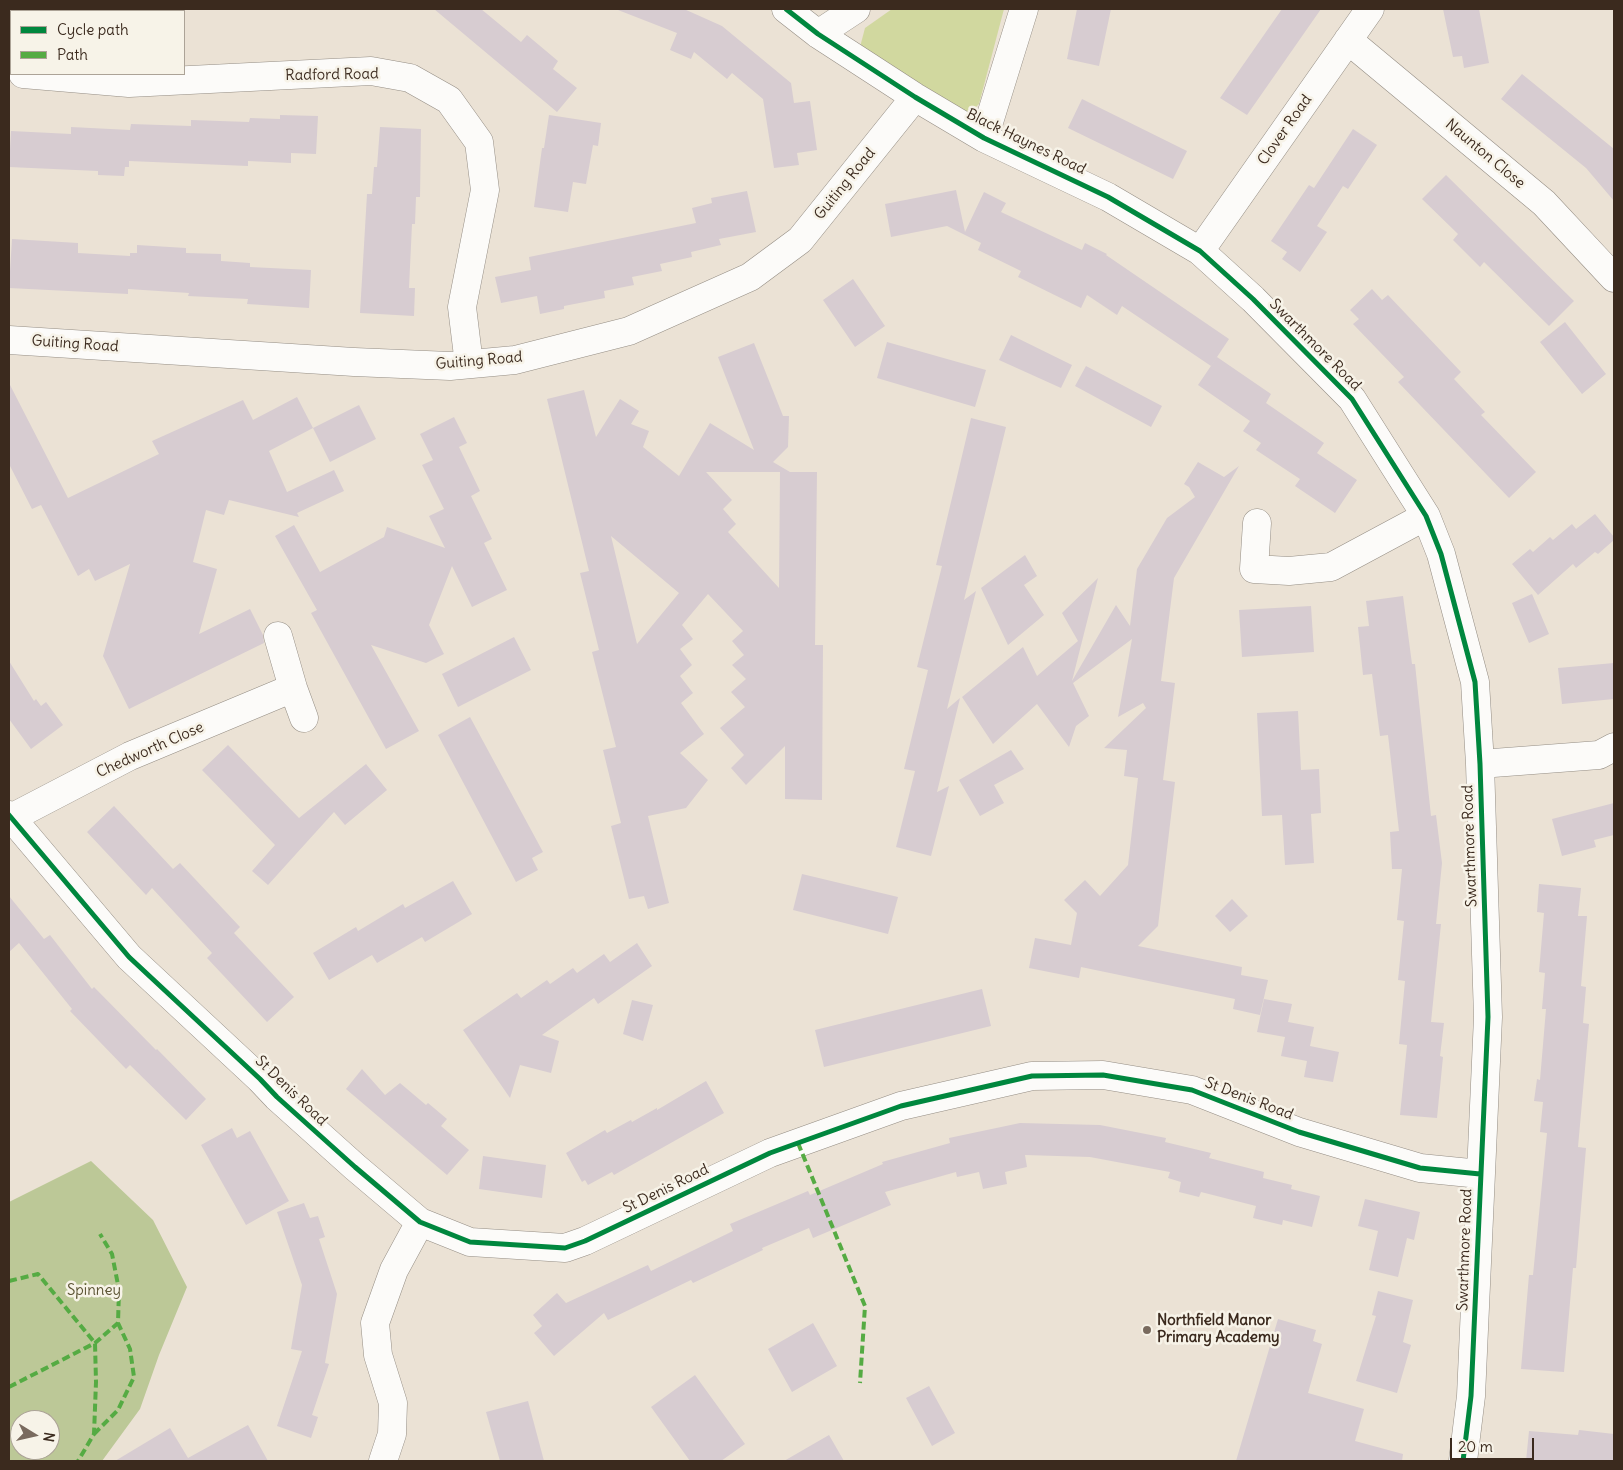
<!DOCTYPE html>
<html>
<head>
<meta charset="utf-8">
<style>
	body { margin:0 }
	#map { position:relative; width:1623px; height:1470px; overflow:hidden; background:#ebe2d5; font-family:Delius,sans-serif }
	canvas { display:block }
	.frame { position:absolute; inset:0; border:10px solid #3b2a1e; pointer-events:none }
	.legend { position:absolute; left:10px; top:10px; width:175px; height:65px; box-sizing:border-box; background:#f7f3e8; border:1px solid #aca397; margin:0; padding:6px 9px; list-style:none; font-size:15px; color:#3b2a1e }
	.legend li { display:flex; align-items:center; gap:10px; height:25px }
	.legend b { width:25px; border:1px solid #aca397 }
	.north { position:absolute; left:10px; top:1410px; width:50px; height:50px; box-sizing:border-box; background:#f7f3e8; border:1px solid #aca397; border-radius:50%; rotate:99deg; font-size:14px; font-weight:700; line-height:20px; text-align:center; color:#3b2a1e }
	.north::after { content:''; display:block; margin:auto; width:18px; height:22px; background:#796a5e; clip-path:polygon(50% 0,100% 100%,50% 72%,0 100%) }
	.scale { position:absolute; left:1450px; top:1438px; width:84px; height:22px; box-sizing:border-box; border:2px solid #3b2a1e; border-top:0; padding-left:6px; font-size:15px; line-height:18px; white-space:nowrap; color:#3b2a1e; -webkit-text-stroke:4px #f7f3e8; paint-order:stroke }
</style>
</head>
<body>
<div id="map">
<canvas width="1623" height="1470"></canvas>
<div class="frame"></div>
<ul class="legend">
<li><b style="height:6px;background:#00873e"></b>Cycle path</li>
<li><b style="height:6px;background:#55ab43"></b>Path</li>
</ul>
<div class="north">N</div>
<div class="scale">20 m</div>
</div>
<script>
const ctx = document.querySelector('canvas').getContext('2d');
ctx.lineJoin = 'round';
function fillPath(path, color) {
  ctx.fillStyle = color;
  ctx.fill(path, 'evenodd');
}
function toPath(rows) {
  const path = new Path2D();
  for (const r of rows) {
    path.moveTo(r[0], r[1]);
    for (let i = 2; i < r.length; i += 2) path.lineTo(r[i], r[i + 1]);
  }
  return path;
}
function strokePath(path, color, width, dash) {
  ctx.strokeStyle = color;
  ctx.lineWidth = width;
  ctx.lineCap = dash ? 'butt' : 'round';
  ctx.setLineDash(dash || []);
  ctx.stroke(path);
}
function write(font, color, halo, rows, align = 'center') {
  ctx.font = font + ' Delius,sans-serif';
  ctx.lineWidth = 5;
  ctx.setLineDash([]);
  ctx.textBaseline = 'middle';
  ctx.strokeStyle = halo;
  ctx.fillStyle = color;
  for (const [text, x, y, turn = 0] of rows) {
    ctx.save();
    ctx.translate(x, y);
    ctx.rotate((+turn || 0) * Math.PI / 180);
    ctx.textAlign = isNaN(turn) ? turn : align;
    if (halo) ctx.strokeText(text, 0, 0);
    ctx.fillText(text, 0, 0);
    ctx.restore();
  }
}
fillPath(toPath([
	[892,9,1004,9,979,104,968,115,860,47,865,28]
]), '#d1d89f');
fillPath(toPath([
	[91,1161,153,1220,187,1287,159,1355,140,1409,102,1461,9,1461,9,1202],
	[20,1420,50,1420,50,1450,20,1450]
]), '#bcc897');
fillPath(toPath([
	[434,9,481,9,521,42,527,35,558,61,553,69,577,88,557,112],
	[619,9,684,9,722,26,791,83,794,103,810,101,817,150,797,153,799,165,774,168,763,99,732,73,727,79,694,52,691,59,670,50,677,33,618,10],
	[1077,9,1111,9,1099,66,1067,59],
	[1282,9,1321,9,1247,115,1220,98],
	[1443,9,1479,9,1489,63,1464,68,1462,56,1453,57],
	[1522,74,1614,149,1614,201,1586,168,1501,99],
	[1082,99,1187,151,1173,179,1068,128],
	[280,115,318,116,316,154,291,153,291,163,248,161,248,166,129,161,129,167,125,167,124,176,98,175,98,171,9,167,11,131,71,134,71,127,130,130,131,124,191,126,191,120,249,122,250,118,280,119],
	[549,115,601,123,598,146,593,145,586,184,573,182,568,212,534,207,542,148,544,148],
	[380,127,421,129,420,197,416,197,415,224,412,224,409,288,415,288,414,316,360,313,367,194,372,194,374,167,377,167],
	[1353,129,1377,145,1348,189,1343,186,1317,226,1327,232,1300,272,1282,259,1287,252,1271,241,1309,185,1314,188],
	[1446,175,1574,301,1549,326,1484,262,1480,267,1453,240,1458,234,1422,199],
	[956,190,965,232,984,192,1006,203,1001,212,1082,250,1085,243,1107,254,1106,255,1229,339,1211,366,1122,306,1117,315,1087,295,1081,308,1018,277,1021,271,978,250,981,243,947,226,891,237,885,204],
	[747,191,756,232,719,239,721,245,691,252,692,257,660,264,662,271,632,277,634,285,604,291,605,298,564,306,564,309,540,314,537,296,501,303,495,277,531,270,529,257,696,223,692,208,712,203,711,198],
	[12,239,78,243,78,253,130,256,130,253,137,253,137,245,186,248,186,253,221,254,221,261,250,263,250,267,311,270,309,308,247,304,248,299,188,296,189,293,128,289,128,294,9,288],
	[853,279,885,326,855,347,823,300],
	[1372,289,1382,300,1388,295,1461,372,1454,379,1485,412,1481,415,1536,472,1509,498,1398,382,1404,377,1353,324,1359,319,1350,310],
	[1565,322,1606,374,1582,394,1540,342],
	[1011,335,1072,365,1061,388,999,360],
	[887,342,986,370,975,407,877,378],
	[754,343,783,416,789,416,788,447,773,462,790,472,706,472,732,500,723,509,736,524,728,532,779,588,780,472,817,472,815,645,823,645,822,800,785,799,785,746,746,785,731,768,744,755,720,728,745,707,731,692,746,679,732,665,744,655,732,641,743,631,708,594,682,625,693,639,680,649,692,665,680,676,693,693,681,703,704,734,680,753,708,780,686,808,648,816,669,903,648,909,644,896,629,899,611,826,621,823,603,750,616,747,592,652,599,650,580,573,589,571,547,399,584,390,596,437,620,399,639,411,631,424,649,431,643,447,679,476,710,423,754,450,718,357],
	[611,536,679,593,637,644],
	[1217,357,1271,394,1266,403,1324,443,1317,453,1357,480,1335,513,1295,486,1300,479,1256,450,1261,443,1243,431,1250,421,1198,385],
	[1086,366,1162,406,1151,427,1075,386],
	[9,383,68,498,159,454,152,441,243,400,253,420,297,397,313,428,269,451,287,492,334,470,344,491,297,513,299,517,229,500,224,515,206,510,193,562,217,569,199,634,250,609,263,635,264,643,129,709,103,656,130,564,95,581,89,569,78,576,41,505,32,509,9,464],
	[359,405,376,439,330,462,313,428],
	[454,417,467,443,459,447,480,491,471,496,492,539,484,543,507,590,472,607,452,566,429,625,444,654,426,663,371,645,419,731,386,749,311,613,317,610,275,536,294,525,320,572,384,537,387,527,445,548,429,516,444,509,422,465,433,460,420,434],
	[971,418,1006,427,964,600,976,591,947,709,960,698,937,792,949,786,931,856,896,847,915,771,904,769,928,670,917,667,942,566,936,565],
	[1198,462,1224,477,1239,466,1174,578,1161,681,1175,683,1163,780,1175,782,1158,926,1138,946,1242,967,1241,975,1268,980,1260,1015,1233,1009,1235,999,1081,967,1079,978,1029,968,1035,938,1071,945,1077,913,1064,900,1085,880,1100,896,1128,865,1138,778,1124,776,1127,750,1104,748,1146,708,1143,703,1118,717,1132,639,1073,683,1089,716,1076,726,1069,747,1037,704,993,744,962,697,1023,647,1037,676,1078,641,1062,613,1098,578,1072,681,1116,605,1130,626,1137,569,1167,518,1195,497,1189,487,1184,484],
	[1595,514,1614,537,1614,540,1598,554,1595,552,1576,568,1573,564,1538,595,1512,564,1530,549,1533,552,1550,537,1553,540,1572,524,1576,529],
	[1025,555,1037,576,1024,585,1044,615,1008,645,981,588],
	[1532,594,1549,634,1529,643,1512,603],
	[1403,596,1412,664,1415,664,1431,816,1436,815,1442,863,1436,924,1441,924,1431,1022,1444,1023,1440,1056,1443,1057,1437,1118,1400,1115,1407,1045,1399,1044,1405,981,1398,980,1404,921,1397,920,1402,869,1392,869,1390,832,1399,831,1388,735,1380,736,1372,674,1363,675,1358,627,1369,626,1366,601],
	[1311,606,1314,652,1242,657,1239,610],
	[514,637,531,670,458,707,442,674],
	[9,661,34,701,36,699,41,706,46,702,63,725,31,749,9,719],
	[1614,663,1614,699,1562,704,1558,668],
	[1298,711,1301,770,1319,769,1321,813,1311,814,1314,863,1285,865,1282,815,1262,816,1257,713],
	[470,717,543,852,532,858,538,870,516,882,438,735],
	[228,745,299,818,366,764,387,790,345,825,334,812,268,885,252,871,275,845,202,770],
	[1011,750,1024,769,994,785,1004,803,980,816,959,780],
	[1614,803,1614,835,1594,840,1596,847,1562,856,1552,819],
	[114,806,173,869,180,863,240,927,234,933,294,997,267,1022,207,958,212,953,152,888,146,895,87,832],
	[802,874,898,897,888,934,793,910],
	[453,881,472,914,425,942,422,937,377,963,372,955,329,980,313,953,356,927,358,931,403,904,405,908],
	[1539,884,1581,888,1578,916,1587,916,1581,986,1586,987,1583,1023,1589,1024,1578,1147,1586,1148,1576,1268,1573,1268,1564,1372,1521,1369,1529,1275,1533,1275,1547,1133,1540,1132,1543,1102,1534,1101,1537,1079,1540,1080,1546,1009,1542,1009,1545,973,1539,972,1544,913,1537,912],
	[9,896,44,939,50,935,92,989,94,987,156,1050,157,1049,206,1099,186,1120,130,1065,126,1069,70,1011,72,1009,19,943,9,952],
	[1232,899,1248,916,1230,932,1215,916],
	[637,943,652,966,598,1004,594,998,542,1035,559,1041,551,1073,520,1065,510,1098,463,1030,517,993,521,998,547,980,550,984,573,968,577,973,604,954,610,962],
	[982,989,991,1026,824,1067,815,1030],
	[1264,999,1292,1004,1288,1022,1314,1027,1310,1046,1339,1052,1333,1082,1304,1077,1307,1061,1281,1056,1285,1037,1257,1032],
	[632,1000,653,1005,643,1041,623,1034],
	[362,1069,385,1095,400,1083,426,1105,428,1103,447,1119,441,1126,469,1150,447,1175,346,1089],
	[706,1081,724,1113,614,1175,612,1172,588,1185,585,1180,582,1182,566,1153,605,1130,607,1133,631,1120,632,1122,657,1108,657,1110],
	[1020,1123,1100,1125,1166,1138,1165,1142,1211,1153,1209,1158,1264,1172,1263,1178,1292,1185,1291,1189,1320,1196,1312,1227,1283,1220,1282,1225,1253,1218,1256,1206,1201,1192,1199,1197,1179,1192,1181,1182,1168,1178,1170,1172,1090,1157,1025,1155,1027,1167,1005,1172,1007,1184,983,1189,979,1172,957,1177,956,1172,885,1192,891,1205,813,1238,809,1228,762,1248,763,1250,693,1283,691,1280,608,1320,604,1313,554,1356,534,1333,542,1326,533,1315,557,1293,566,1303,648,1265,651,1271,733,1231,730,1224,808,1191,810,1195,883,1164,882,1162,950,1143,949,1138],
	[232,1128,237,1138,250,1131,289,1201,246,1225,201,1145],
	[483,1156,546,1165,542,1198,479,1189],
	[1365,1199,1420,1212,1414,1240,1407,1238,1398,1277,1369,1270,1378,1231,1358,1226],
	[304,1203,310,1218,318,1216,325,1237,319,1239,337,1294,325,1363,329,1364,312,1415,318,1417,311,1438,277,1426,302,1351,291,1349,302,1285,277,1212],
	[1378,1291,1413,1300,1403,1342,1411,1345,1397,1393,1356,1381,1376,1316,1372,1315],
	[1278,1319,1316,1330,1313,1341,1322,1344,1308,1393,1364,1409,1355,1441,1403,1454,1402,1461,1236,1461],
	[813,1323,837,1366,792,1392,768,1349],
	[695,1375,745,1444,721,1461,690,1461,651,1407],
	[929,1386,955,1433,932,1446,906,1398],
	[528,1401,544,1461,500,1461,486,1412],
	[248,1425,268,1461,115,1461,170,1428,188,1458],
	[1579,1430,1614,1434,1614,1461,1526,1461,1529,1431,1578,1435],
	[829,1435,844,1461,784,1461]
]), '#d7ccd1');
const minor = toPath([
	[786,9,818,34,915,97,984,138,1108,197,1200,251,1253,299,1352,399,1426,516,1441,554,1475,682,1480,764,1488,1017,1471,1396,1463,1461],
	[818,34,856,9],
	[1348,40,1544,203,1614,278],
	[23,74,129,83,371,71,410,78,449,100,479,142,485,190,462,307,469,364],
	[984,138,1024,9],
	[1200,251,1370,9],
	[9,340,354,362,450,366,515,360,629,331,750,277,800,240,915,97],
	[1257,523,1254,569,1289,571,1331,567,1426,516],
	[293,688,304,718],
	[1480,764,1599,755,1614,747],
	[9,815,129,957,260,1079,277,1097,355,1167,420,1222,470,1242,565,1248,585,1241,770,1153,901,1106,1032,1076,1103,1075,1192,1090,1299,1132,1420,1168,1480,1174],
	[11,818,130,756,293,688,278,636],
	[383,1461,392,1434,393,1403,378,1355,375,1323,394,1270,420,1222]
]);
strokePath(minor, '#948d84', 29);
strokePath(minor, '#fcfbf9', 28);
strokePath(toPath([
	[798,1143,865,1306,860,1383],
	[9,1281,38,1274,95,1343,96,1382,94,1434,78,1461],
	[9,1387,95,1343,118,1323,119,1290,112,1254,100,1234],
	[94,1434,118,1410,134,1377,130,1349,118,1323]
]), '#55ab43', 4, [8, 4]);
strokePath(toPath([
	[786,9,818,34,915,97,984,138,1108,197,1200,251,1253,299,1352,399,1426,516,1441,554,1475,682,1480,764,1488,1017,1471,1396,1463,1461],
	[9,815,129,957,260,1079,277,1097,355,1167,420,1222,470,1242,565,1248,585,1241,770,1153,901,1106,1032,1076,1103,1075,1192,1090,1299,1132,1420,1168,1480,1174]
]), '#00873e', 5);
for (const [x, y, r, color] of [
	[1147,1330,5,"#796a5e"]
]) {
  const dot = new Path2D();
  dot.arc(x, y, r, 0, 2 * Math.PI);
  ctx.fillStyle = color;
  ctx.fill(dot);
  strokePath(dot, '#f7f3e8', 2);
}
write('15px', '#3b2a1e', '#f7f3e8', [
	["Radford Road",332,75,-1],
	["Clover Road",1285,130,-55],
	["Black Haynes Road",1026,142,26],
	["Naunton Close",1485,154,40],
	["Guiting Road",845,184,-51],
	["Guiting Road",75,344,4],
	["Swarthmore Road",1315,345,45],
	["Guiting Road",479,361,-5],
	["Chedworth Close",150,750,-24],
	["Swarthmore Road",1470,846,-92],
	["St Denis Road",291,1091,44],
	["St Denis Road",1249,1099,21],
	["St Denis Road",666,1189,-26],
	["Swarthmore Road",1465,1250,-88]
]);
write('15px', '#5b5333', '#f7f3e8', [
	["Spinney",94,1291]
]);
write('bold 15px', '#3b2a1e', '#f7f3e8', [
	["Northfield Manor",1157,1321],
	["Primary Academy",1157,1338]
], 'left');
</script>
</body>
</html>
